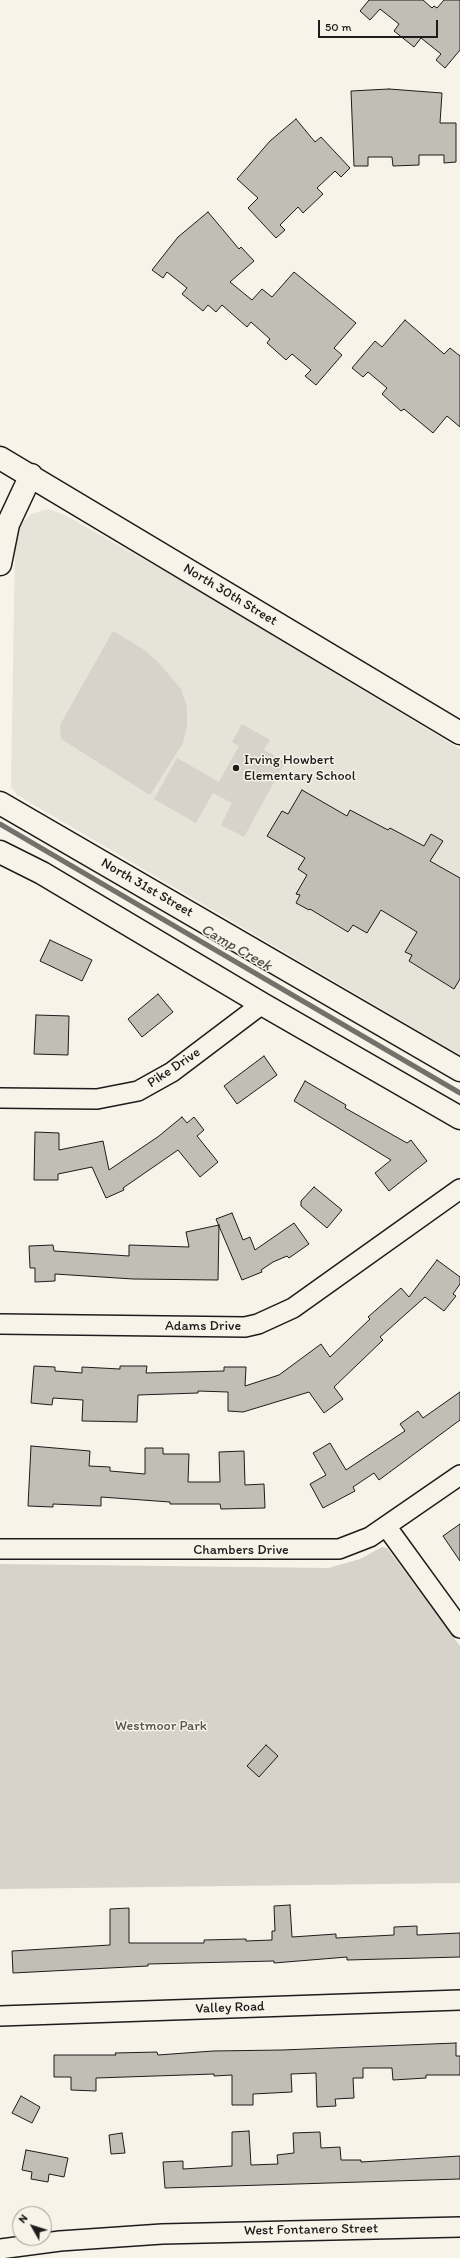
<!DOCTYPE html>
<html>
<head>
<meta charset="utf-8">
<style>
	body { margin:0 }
	#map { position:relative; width:460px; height:2258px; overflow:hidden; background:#f7f3e8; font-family:Itim,sans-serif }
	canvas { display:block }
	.north { position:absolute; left:12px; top:2206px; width:40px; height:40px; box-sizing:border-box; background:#f7f3e8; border:1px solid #9f9d96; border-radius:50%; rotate:309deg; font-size:11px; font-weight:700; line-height:16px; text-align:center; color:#1c1c1c }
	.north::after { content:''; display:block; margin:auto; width:14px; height:18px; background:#1c1c1c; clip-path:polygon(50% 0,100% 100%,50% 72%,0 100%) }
	.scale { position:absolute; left:318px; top:20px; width:120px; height:18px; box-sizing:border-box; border:2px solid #1c1c1c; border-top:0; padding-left:5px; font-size:12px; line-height:14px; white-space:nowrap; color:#1c1c1c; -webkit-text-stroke:3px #f7f3e8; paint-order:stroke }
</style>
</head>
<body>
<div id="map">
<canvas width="460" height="2258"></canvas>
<div class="north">N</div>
<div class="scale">50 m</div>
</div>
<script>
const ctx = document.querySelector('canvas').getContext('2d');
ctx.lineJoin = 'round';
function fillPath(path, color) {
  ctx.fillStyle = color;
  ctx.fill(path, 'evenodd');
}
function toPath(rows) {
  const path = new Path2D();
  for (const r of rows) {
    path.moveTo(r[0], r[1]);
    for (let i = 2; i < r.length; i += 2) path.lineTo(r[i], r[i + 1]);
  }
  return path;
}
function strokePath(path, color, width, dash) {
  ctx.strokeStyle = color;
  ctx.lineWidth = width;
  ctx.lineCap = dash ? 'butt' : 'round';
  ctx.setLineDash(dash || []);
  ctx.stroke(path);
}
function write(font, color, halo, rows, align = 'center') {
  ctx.font = font + ' Itim,sans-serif';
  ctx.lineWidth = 3;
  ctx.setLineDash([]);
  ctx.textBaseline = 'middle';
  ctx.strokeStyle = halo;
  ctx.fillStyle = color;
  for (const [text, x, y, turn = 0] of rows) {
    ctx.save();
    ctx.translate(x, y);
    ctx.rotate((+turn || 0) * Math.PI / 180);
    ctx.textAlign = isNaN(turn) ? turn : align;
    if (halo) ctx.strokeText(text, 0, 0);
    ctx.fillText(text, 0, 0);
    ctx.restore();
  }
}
fillPath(toPath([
	[49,509,65,515,198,590,460,749,460,1055,17,795,11,787,15,546,20,525,31,514]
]), '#e6e3d9');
fillPath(toPath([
	[113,631,143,649,158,662,181,689,187,707,187,726,183,743,150,795,61,739,60,725],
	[242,724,270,740,264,750,285,762,244,837,221,825,232,803,213,793,196,823,154,799,177,758,219,782,239,746,232,742],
	[382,1547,387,1548,460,1646,460,1883,0,1889,0,1564,328,1568,360,1559]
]), '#d7d3cb');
strokePath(toPath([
	[0,824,460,1093]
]), '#72716c', 5);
const building = toPath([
	[369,0,423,0,432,8,434,6,437,8,444,0,460,0,460,50,445,68,436,60,441,54,421,38,414,47,394,31,399,24,380,9,370,20,360,11,369,0],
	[389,89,442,93,440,123,456,123,456,162,444,163,444,155,419,155,419,165,393,166,392,157,368,157,368,166,354,166,351,91,389,89],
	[296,119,315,142,321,137,350,168,341,177,335,171,317,188,323,194,303,213,298,207,280,225,285,230,276,238,248,208,258,198,237,179,270,141,296,119],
	[208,212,239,249,241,247,254,261,230,282,252,300,262,289,272,297,294,272,356,323,334,348,342,355,316,385,305,376,311,370,292,354,286,360,267,343,270,339,251,322,247,327,222,305,216,312,208,305,203,311,182,294,187,288,167,272,163,278,152,270,178,237,208,212],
	[405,320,444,354,450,348,460,356,460,427,447,416,433,433,404,409,401,411,382,394,387,388,368,372,363,377,352,368,375,341,382,347,405,320],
	[302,790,347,816,350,810,388,830,390,828,424,846,431,834,443,841,430,861,460,878,460,979,454,989,409,961,412,955,405,952,417,932,381,910,367,933,353,925,348,932,310,909,309,910,296,903,300,895,296,894,307,875,298,869,305,858,267,836,282,811,288,814,302,790],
	[50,940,92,960,82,981,40,961,50,940],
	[158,994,173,1012,142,1037,128,1019,158,994],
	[36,1015,69,1016,68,1055,34,1054,36,1015],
	[264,1056,277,1075,237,1104,224,1086,264,1056],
	[305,1081,346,1105,345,1108,407,1143,411,1140,427,1161,389,1191,375,1173,391,1160,294,1101,305,1081],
	[182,1117,187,1123,194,1117,204,1130,197,1136,218,1162,200,1177,178,1150,123,1188,124,1190,106,1198,92,1167,58,1174,58,1180,34,1180,35,1132,59,1133,59,1150,103,1141,109,1170,159,1136,182,1117],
	[314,1187,342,1210,327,1228,301,1206,301,1201,314,1187],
	[232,1213,243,1240,250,1237,255,1250,294,1223,309,1244,289,1258,287,1256,273,1262,261,1270,262,1272,242,1280,216,1219,232,1213],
	[219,1225,218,1280,133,1279,55,1274,55,1281,35,1282,35,1268,30,1268,29,1246,53,1245,54,1251,129,1256,129,1245,189,1247,186,1232,219,1225],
	[437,1260,460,1277,460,1284,453,1294,456,1296,444,1311,425,1297,380,1337,383,1340,334,1387,343,1399,324,1413,309,1392,243,1412,228,1411,228,1392,198,1391,198,1393,138,1395,137,1422,82,1421,83,1400,53,1398,52,1405,31,1403,34,1366,55,1367,55,1371,82,1373,82,1367,120,1369,120,1366,147,1366,146,1373,224,1371,224,1367,246,1367,245,1386,279,1375,321,1344,330,1357,370,1319,368,1317,401,1288,409,1297,437,1260],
	[460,1392,460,1420,379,1480,374,1473,353,1487,355,1491,323,1508,310,1484,326,1475,313,1453,330,1443,346,1470,405,1431,400,1424,418,1411,423,1418,460,1392],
	[31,1446,90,1451,89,1466,110,1467,110,1471,145,1474,145,1448,163,1448,163,1454,189,1454,188,1482,220,1482,219,1452,244,1451,245,1485,264,1484,265,1508,221,1509,220,1504,170,1504,170,1502,101,1497,101,1506,53,1504,53,1507,28,1506,31,1446],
	[460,1524,460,1561,443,1536,460,1524],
	[266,1745,278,1756,259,1777,247,1766,266,1745],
	[290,1905,292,1937,336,1934,336,1938,394,1935,394,1927,417,1926,417,1935,460,1933,460,1957,347,1960,347,1957,274,1963,274,1961,148,1964,148,1966,13,1973,12,1951,110,1945,110,1909,129,1908,129,1943,204,1943,204,1940,246,1939,246,1941,272,1940,272,1931,275,1931,274,1906,290,1905],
	[456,2043,456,2056,460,2056,460,2075,426,2075,426,2078,393,2080,392,2068,363,2068,363,2078,353,2078,354,2098,335,2099,336,2106,317,2107,316,2073,291,2074,292,2092,253,2094,253,2105,232,2105,232,2075,214,2076,214,2074,96,2078,96,2091,71,2090,71,2077,54,2077,54,2055,116,2055,115,2053,157,2052,158,2055,213,2051,282,2050,456,2043],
	[21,2096,40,2107,32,2123,12,2113,21,2096],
	[249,2131,251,2165,278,2164,277,2155,294,2153,293,2133,320,2132,321,2148,340,2147,341,2160,361,2160,361,2162,460,2156,460,2179,165,2188,163,2162,183,2161,183,2169,232,2166,232,2132,249,2131],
	[122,2133,125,2153,111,2154,109,2135,122,2133],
	[26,2150,68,2158,64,2177,49,2174,48,2182,31,2179,32,2172,22,2170,26,2150]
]);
fillPath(building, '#c0beb5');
strokePath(building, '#1c1c1c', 1);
const street = toPath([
	[0,1098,97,1099,138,1091,172,1072,262,1004],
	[0,1324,245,1327,258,1324,293,1308,460,1189],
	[386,1526,460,1628],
	[0,1549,339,1549,370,1537,460,1475],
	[0,2016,460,2000],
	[0,2249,60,2241,162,2234,460,2227]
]);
const secondary = toPath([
	[0,458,460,733],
	[0,564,8,524,31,475],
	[0,803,460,1070],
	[0,852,42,873,262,1004,460,1118]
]);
strokePath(street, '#1c1c1c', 22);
strokePath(secondary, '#1c1c1c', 25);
strokePath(street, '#f7f3e8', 19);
strokePath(secondary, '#f7f3e8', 22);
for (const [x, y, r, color] of [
	[236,768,4,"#1c1c1c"]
]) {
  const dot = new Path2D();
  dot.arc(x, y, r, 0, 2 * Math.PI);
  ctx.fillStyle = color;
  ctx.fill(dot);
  strokePath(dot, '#f7f3e8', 1.5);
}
write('14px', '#1c1c1c', '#f7f3e8', [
	["North 30th Street",230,595,31],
	["North 31st Street",147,888,30],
	["Pike Drive",174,1068,-34],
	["Adams Drive",203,1326],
	["Chambers Drive",241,1550],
	["Valley Road",230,2008,-2],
	["West Fontanero Street",311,2230,-1]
]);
write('14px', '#1c1c1c', '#f7f3e8', [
	["Irving Howbert",244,760],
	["Elementary School",244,776]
], 'left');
write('14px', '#545351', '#f7f3e8', [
	["Westmoor Park",161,1726]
]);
write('italic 15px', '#565452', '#f7f3e8', [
	["Camp Creek",236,948,30]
]);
</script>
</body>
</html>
